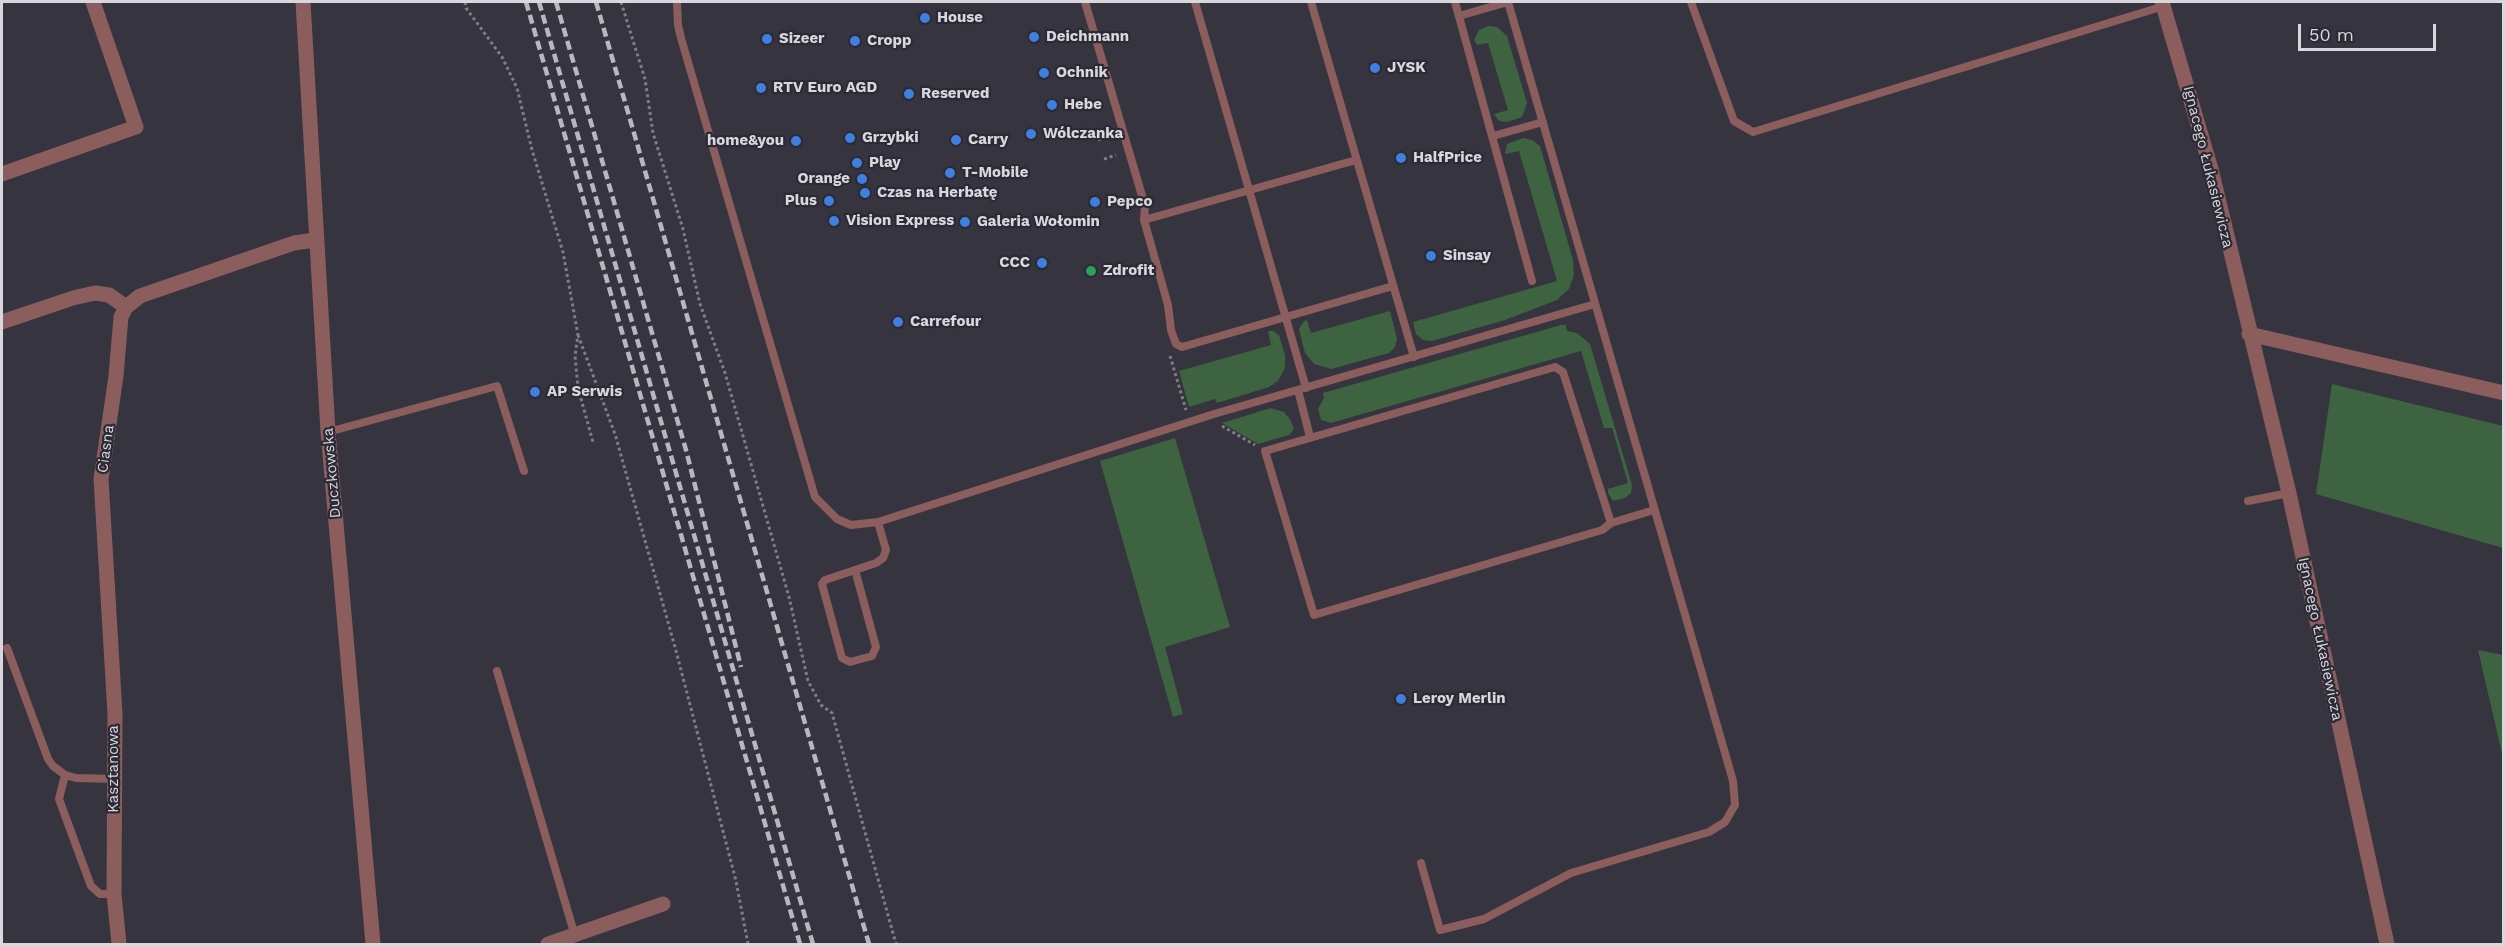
<!DOCTYPE html>
<html>
<head>
<meta charset="utf-8">
<style>
	body { margin:0 }
	#map { position:relative; width:2505px; height:946px; overflow:hidden; background:#36343e; font-family:"Work Sans",sans-serif }
	canvas { display:block }
	.frame { position:absolute; inset:0; border:3px solid #d8d7de; pointer-events:none }
	.scale { position:absolute; left:2298px; top:24px; width:138px; height:27px; box-sizing:border-box; border:3px solid #d8d7de; border-top:0; padding-left:8px; font-size:18px; line-height:21px; white-space:nowrap; color:#d8d7de; -webkit-text-stroke:4px #2c2a34; paint-order:stroke }
</style>
</head>
<body>
<div id="map">
<canvas width="2505" height="946"></canvas>
<div class="frame"></div>
<div class="scale">50 m</div>
</div>
<script>
const ctx = document.querySelector('canvas').getContext('2d');
ctx.lineJoin = 'round';
function fillPath(path, color) {
  ctx.fillStyle = color;
  ctx.fill(path, 'evenodd');
}
function toPath(rows) {
  const path = new Path2D();
  for (const r of rows) {
    path.moveTo(r[0], r[1]);
    for (let i = 2; i < r.length; i += 2) path.lineTo(r[i], r[i + 1]);
  }
  return path;
}
function strokePath(path, color, width, dash) {
  ctx.strokeStyle = color;
  ctx.lineWidth = width;
  ctx.lineCap = dash ? 'butt' : 'round';
  ctx.setLineDash(dash || []);
  ctx.stroke(path);
}
function write(font, color, halo, rows, align = 'center') {
  ctx.font = font + ' "Work Sans",sans-serif';
  ctx.lineWidth = 4.5;
  ctx.setLineDash([]);
  ctx.textBaseline = 'middle';
  ctx.strokeStyle = halo;
  ctx.fillStyle = color;
  for (const [text, x, y, turn = 0] of rows) {
    ctx.save();
    ctx.translate(x, y);
    ctx.rotate((+turn || 0) * Math.PI / 180);
    ctx.textAlign = isNaN(turn) ? turn : align;
    if (halo) ctx.strokeText(text, 0, 0);
    ctx.fillText(text, 0, 0);
    ctx.restore();
  }
}
fillPath(toPath([
	[1488,26,1497,27,1507,36,1527,103,1522,117,1507,122,1499,121,1494,114,1508,110,1488,43,1477,45,1474,40,1479,30],
	[1523,138,1532,140,1540,146,1573,260,1574,275,1569,289,1557,300,1505,320,1432,341,1423,340,1416,334,1413,322,1557,281,1519,151,1505,154,1507,144],
	[1390,311,1397,339,1395,347,1389,353,1331,369,1314,364,1305,353,1299,329,1304,321,1307,320,1311,333],
	[1561,325,1566,325,1567,331,1577,333,1590,344,1632,485,1631,493,1625,498,1613,501,1608,493,1608,489,1628,483,1612,428,1604,428,1581,351,1331,423,1321,420,1318,409,1324,398,1323,393],
	[1268,331,1273,331,1279,335,1285,355,1285,368,1278,381,1269,387,1217,403,1215,399,1189,407,1179,371,1271,345],
	[2332,384,2503,426,2503,548,2316,494],
	[1271,408,1284,412,1290,419,1294,429,1289,435,1258,444,1222,423],
	[1175,438,1230,627,1165,647,1183,714,1173,717,1100,461],
	[2478,650,2503,655,2503,758]
]), '#3d6341');
strokePath(toPath([
	[465,2,466,8,502,57,517,88,532,150,563,252,578,335,575,356,578,388,593,442],
	[621,2,645,79,653,133,683,229,700,304,725,373,789,597,808,681,821,705,832,713,896,944],
	[1098,140,1111,136],
	[1104,159,1116,155],
	[578,335,615,434,675,647,736,881,748,944],
	[1170,356,1186,410],
	[1222,426,1255,445]
]), '#7f7d86', 3, [3, 3]);
strokePath(toPath([
	[677,2,678,25,681,38,815,497,837,519,851,525,878,522,1214,414,1595,304],
	[1085,2,1145,206,1144,220,1168,305,1171,330,1176,344,1182,347,1393,286],
	[1195,2,1306,388],
	[1311,2,1414,357],
	[1455,2,1532,281],
	[1691,2,1734,121,1753,132,2164,6],
	[1459,16,1508,2],
	[1493,136,1543,122],
	[1144,220,1356,160],
	[1298,390,1310,437],
	[328,432,497,386,524,471],
	[2248,501,2289,493],
	[1611,523,1563,372,1555,367,1265,451,1314,615,1602,530,1611,523,1654,510],
	[855,570,876,647,872,656,850,662,842,658,822,584,825,580,876,563,883,558,886,550,878,522],
	[7,648,48,759,53,766,65,775,76,778,115,779],
	[497,671,575,936],
	[65,775,59,799,91,886,100,894,114,894],
	[1421,863,1440,930,1484,919,1571,873,1709,832,1725,822,1735,805,1733,781,1723,746,1508,2]
]), '#8b5d5d', 8);
strokePath(toPath([
	[303,2,328,432,373,944],
	[2162,2,2211,169,2289,493,2387,944],
	[2,174,136,127,93,2],
	[2,322,73,298,95,293,109,295,126,307],
	[2249,334,2504,393],
	[119,944,114,894,115,714,101,479,116,376,121,317,126,307,140,296,294,243,315,240],
	[548,944,663,904]
]), '#8b5d5d', 15);
strokePath(toPath([
	[526,2,800,944],
	[539,2,813,944],
	[556,2,686,450,741,667],
	[596,2,869,944]
]), '#b8b6be', 4.5, [9, 4.5]);
for (const [x, y, r, color] of [
	[925,18,6,"#3f7fe0"],
	[1034,37,6,"#3f7fe0"],
	[767,39,6,"#3f7fe0"],
	[855,41,6,"#3f7fe0"],
	[1375,68,6,"#3f7fe0"],
	[1044,73,6,"#3f7fe0"],
	[761,88,6,"#3f7fe0"],
	[909,94,6,"#3f7fe0"],
	[1052,105,6,"#3f7fe0"],
	[1031,134,6,"#3f7fe0"],
	[850,138,6,"#3f7fe0"],
	[956,140,6,"#3f7fe0"],
	[796,141,6,"#3f7fe0"],
	[1401,158,6,"#3f7fe0"],
	[857,163,6,"#3f7fe0"],
	[950,173,6,"#3f7fe0"],
	[862,179,6,"#3f7fe0"],
	[865,193,6,"#3f7fe0"],
	[829,201,6,"#3f7fe0"],
	[1095,202,6,"#3f7fe0"],
	[834,221,6,"#3f7fe0"],
	[965,222,6,"#3f7fe0"],
	[1431,256,6,"#3f7fe0"],
	[1042,263,6,"#3f7fe0"],
	[1091,271,6,"#2e9e5b"],
	[898,322,6,"#3f7fe0"],
	[535,392,6,"#3f7fe0"],
	[1401,699,6,"#3f7fe0"]
]) {
  const dot = new Path2D();
  dot.arc(x, y, r, 0, 2 * Math.PI);
  ctx.fillStyle = color;
  ctx.fill(dot);
  strokePath(dot, '#2c2a34', 2);
}
write('bold 15px', '#d8d7de', '#2c2a34', [
	["House",937,18],
	["Deichmann",1046,37],
	["Sizeer",779,39],
	["Cropp",867,41],
	["JYSK",1387,68],
	["Ochnik",1056,73],
	["RTV Euro AGD",773,88],
	["Reserved",921,94],
	["Hebe",1064,105],
	["Wólczanka",1043,134],
	["Grzybki",862,138],
	["Carry",968,140],
	["home&you",784,141,"right"],
	["HalfPrice",1413,158],
	["Play",869,163],
	["T-Mobile",962,173],
	["Orange",850,179,"right"],
	["Czas na Herbatę",877,193],
	["Plus",817,201,"right"],
	["Pepco",1107,202],
	["Vision Express",846,221],
	["Galeria Wołomin",977,222],
	["Sinsay",1443,256],
	["CCC",1030,263,"right"],
	["Zdrofit",1103,271],
	["Carrefour",910,322],
	["AP Serwis",547,392],
	["Leroy Merlin",1413,699]
], 'left');
write('15px', '#d8d7de', '#2c2a34', [
	["Ignacego Łukasiewicza",2208,167,76],
	["Ciasna",106,449,-82],
	["Duczkowska",332,473,-95],
	["Ignacego Łukasiewicza",2320,639,78],
	["Kasztanowa",114,769,-90]
]);
</script>
</body>
</html>
